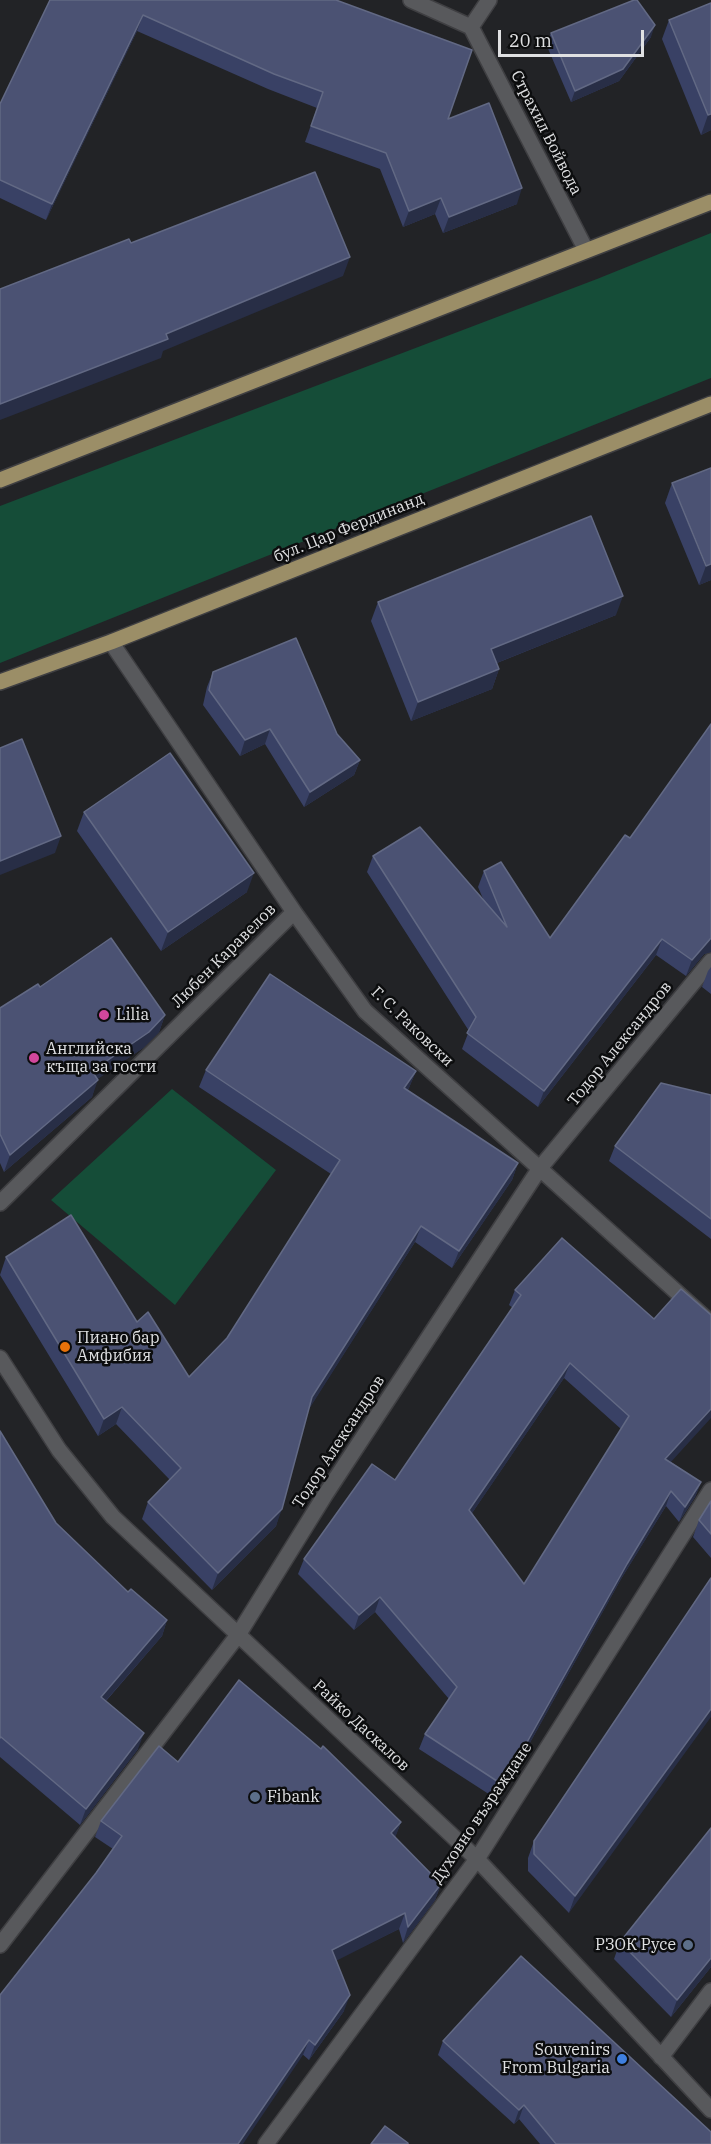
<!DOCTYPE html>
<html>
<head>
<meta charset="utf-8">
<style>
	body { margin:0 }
	#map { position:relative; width:711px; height:2144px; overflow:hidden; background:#222326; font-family:"IBM Plex Serif",serif }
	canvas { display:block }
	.scale { position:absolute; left:498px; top:30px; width:146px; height:27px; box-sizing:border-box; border:3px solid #e0e1e3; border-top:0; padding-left:8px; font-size:18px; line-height:21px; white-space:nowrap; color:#e0e1e3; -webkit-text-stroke:4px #0c0d0e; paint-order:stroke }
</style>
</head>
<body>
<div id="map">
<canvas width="711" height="2144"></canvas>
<div class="scale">20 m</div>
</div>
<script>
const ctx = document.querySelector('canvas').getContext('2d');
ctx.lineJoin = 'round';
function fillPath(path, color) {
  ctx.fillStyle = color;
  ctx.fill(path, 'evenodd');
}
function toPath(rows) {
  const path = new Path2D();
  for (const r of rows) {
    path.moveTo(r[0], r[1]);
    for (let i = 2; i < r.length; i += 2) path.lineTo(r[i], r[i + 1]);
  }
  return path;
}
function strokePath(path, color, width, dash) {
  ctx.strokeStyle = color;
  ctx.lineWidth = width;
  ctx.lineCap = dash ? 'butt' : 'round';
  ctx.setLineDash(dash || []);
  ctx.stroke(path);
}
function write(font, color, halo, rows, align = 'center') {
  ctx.font = font + ' "IBM Plex Serif",serif';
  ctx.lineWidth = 5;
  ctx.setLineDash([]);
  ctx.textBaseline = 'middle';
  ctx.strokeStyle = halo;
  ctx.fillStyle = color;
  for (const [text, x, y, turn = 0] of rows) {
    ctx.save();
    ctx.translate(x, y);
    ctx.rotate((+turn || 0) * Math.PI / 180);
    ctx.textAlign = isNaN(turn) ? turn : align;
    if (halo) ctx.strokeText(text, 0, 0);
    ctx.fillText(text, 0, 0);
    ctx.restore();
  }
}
fillPath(toPath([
	[711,233,711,378,0,663,0,506,597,279],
	[172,1089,276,1170,175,1305,51,1200]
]), '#154d38');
const minor = toPath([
	[411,0,471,27,586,250],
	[471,27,489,0],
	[111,642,294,912,365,1011,711,1323],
	[0,1203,294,912],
	[0,1358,59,1450,113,1517,477,1859,711,2110],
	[0,1945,238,1635,325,1495,540,1168,711,961],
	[661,2057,711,1991],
	[266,2144,477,1859,711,1490]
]);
const major = toPath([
	[0,480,711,202],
	[0,682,111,642,711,404]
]);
strokePath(minor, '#3f3f42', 18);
strokePath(major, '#3f3f42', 18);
strokePath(minor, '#58595c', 15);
strokePath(major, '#9b8e67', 15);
fillPath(toPath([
	[50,0,336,0,448,119,517,204,443,233,435,214,403,227,380,169,305,142,317,108,268,89,137,31,46,220,0,198,0,104],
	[711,3,711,130,701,135,662,39,669,20],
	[551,33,651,37,619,81,571,102,546,44],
	[672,483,711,580,699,585,665,503],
	[378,602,616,615,497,663,499,669,492,689,411,721,371,621],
	[213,672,337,734,360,760,354,775,304,807,265,744,240,756,203,705,207,687],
	[711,724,711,952,704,954,686,976,656,955,538,1107,462,1049,469,1031,367,872,373,856,484,901,478,887,484,871,550,938,630,838],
	[84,812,247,892,161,951,77,831],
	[711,967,711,994,702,987,708,971],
	[40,987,165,1015,159,1032,143,1048,97,1079,92,1097,4,1172,0,1163,0,1008],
	[206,1070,416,1071,408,1090,518,1163,512,1180,452,1268,415,1242,308,1410,276,1526,212,1590,142,1519,148,1502,170,1480,116,1424,98,1436,0,1275,6,1257,137,1322,189,1377,227,1338,331,1174,199,1087],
	[711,1095,711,1239,609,1161,615,1146],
	[562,1238,671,1462,701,1482,695,1497,679,1522,666,1506,621,1579,498,1800,419,1749,425,1734,449,1699,375,1612,354,1630,298,1574,304,1559,395,1480,513,1308,509,1305,515,1290],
	[564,1378,621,1429,524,1584,472,1513],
	[0,1431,56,1523,128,1592,167,1620,162,1636,106,1701,138,1749,80,1825,0,1757],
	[711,1501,711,1558,693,1537,699,1520],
	[711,1578,569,1913,528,1871,528,1858,534,1841],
	[178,1762,401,1822,395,1837,441,1884,435,1900,403,1943,399,1929,336,1960,344,2011,309,2060,96,1873,113,1849,95,1837,101,1821],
	[620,1942,711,1967,671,2017,614,1959],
	[443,2041,711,2144,540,2144,519,2119,514,2124,438,2055]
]), '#394165');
fillPath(toPath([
	[143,15,137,31,46,220,52,204],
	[655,25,651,37,619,81,571,102,575,91],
	[711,114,711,130,701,135,708,115],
	[522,188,517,204,443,233,449,217],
	[441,198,435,214,403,227,409,211],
	[350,257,343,276,163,351,161,358,0,420,0,404],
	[711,564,711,580,699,585,706,566],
	[623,596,616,615,484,668,491,649],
	[499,669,492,689,411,721,418,702],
	[270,729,265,744,240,756,245,740],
	[360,760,354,775,304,807,310,792],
	[61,836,55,853,0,875,0,861],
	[254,873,247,892,161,951,168,932],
	[710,938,711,938,711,952,704,954,686,976,692,960],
	[662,939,656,955,538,1107,544,1091],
	[165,1015,159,1032,143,1048,86,1087,92,1071],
	[416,1071,409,1088,398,1105,404,1088],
	[98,1080,92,1097,4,1172,10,1155],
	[518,1163,512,1180,452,1268,459,1251],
	[421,1226,415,1242,306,1414,312,1397],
	[570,1363,564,1378,464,1525,469,1510],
	[122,1407,116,1424,98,1436,104,1419],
	[711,1409,711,1418,660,1474,665,1459],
	[701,1482,695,1497,679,1522,685,1507],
	[671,1491,666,1506,621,1579,498,1800,503,1785,627,1564],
	[282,1509,276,1526,212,1590,218,1573],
	[380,1597,375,1612,354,1630,359,1615],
	[167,1620,162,1636,95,1713,101,1697],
	[711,1709,711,1717,569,1913,575,1896],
	[144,1733,138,1749,80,1825,86,1809],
	[401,1822,395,1838,391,1833],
	[441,1884,435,1900,403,1943,408,1927],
	[405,1913,399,1929,326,1966,332,1950],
	[711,1958,711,1967,671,2017,677,2000],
	[350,1995,344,2011,309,2060,315,2045],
	[309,2040,303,2055,243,2144,238,2144],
	[524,2105,519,2119,514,2124,519,2110]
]), '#282e46');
const building = toPath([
	[50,0,336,0,472,50,448,119,489,103,522,188,449,217,441,198,409,211,386,153,311,126,323,92,274,74,143,15,52,204,0,180,0,104,50,0],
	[634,0,637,0,655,25,623,69,575,91,551,33,634,0],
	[711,3,711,114,708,115,669,20,711,3],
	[315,172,350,257,166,334,168,339,0,404,0,289,129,239,131,243,315,172],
	[711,468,711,564,706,566,672,483,711,468],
	[591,516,623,596,491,649,499,669,418,702,378,602,591,516],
	[296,638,337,734,360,760,310,792,270,729,245,740,209,690,213,672,296,638],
	[711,724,711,938,692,960,662,939,544,1091,467,1033,476,1017,373,856,420,827,507,927,484,871,501,862,550,938,625,835,630,838,711,724],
	[22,739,61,836,0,861,0,748,22,739],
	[170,753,254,873,168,932,84,812,170,753],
	[111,938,165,1015,149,1032,92,1071,98,1080,10,1155,0,1134,0,1008,38,984,40,987,111,938],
	[270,974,416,1071,404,1088,518,1163,459,1251,421,1226,312,1397,282,1509,218,1573,148,1502,181,1468,122,1407,104,1419,6,1257,71,1215,137,1322,148,1312,189,1377,227,1338,340,1160,206,1070,270,974],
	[661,1083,711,1095,711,1219,615,1146,661,1083],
	[562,1238,654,1319,681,1289,711,1315,711,1409,665,1459,701,1482,685,1507,671,1491,627,1564,503,1785,425,1734,457,1687,380,1597,359,1615,304,1559,372,1464,395,1480,521,1295,515,1290,562,1238],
	[570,1363,629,1416,524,1584,469,1510,570,1363],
	[0,1431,56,1523,128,1592,131,1589,167,1620,101,1697,144,1733,86,1809,1,1737,0,1738,0,1431],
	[711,1501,711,1534,699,1520,711,1501],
	[711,1578,711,1709,575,1896,534,1854,534,1841,711,1578],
	[239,1680,321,1749,323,1746,401,1822,391,1833,441,1884,408,1927,405,1913,332,1950,350,1995,315,2045,309,2040,238,2144,0,2144,0,1995,96,1873,122,1836,101,1821,159,1746,178,1762,239,1680],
	[711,1828,711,1958,677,2000,620,1942,711,1828],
	[521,1956,711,2132,711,2144,556,2144,524,2105,519,2110,443,2041,521,1956],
	[385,2126,408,2143,408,2144,371,2144,385,2126]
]);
fillPath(building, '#4b5273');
strokePath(building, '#626984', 1.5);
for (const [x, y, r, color] of [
	[104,1015,6,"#d1479c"],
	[34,1058,6,"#d1479c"],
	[65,1347,6,"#e8710a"],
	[255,1797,6,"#5c6f8a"],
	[688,1945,6,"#5c6f8a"],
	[622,2059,6,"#3f7fe0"]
]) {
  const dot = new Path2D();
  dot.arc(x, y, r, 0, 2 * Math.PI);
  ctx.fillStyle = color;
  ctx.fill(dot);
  strokePath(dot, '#0c0d0e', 2);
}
write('16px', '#e0e1e3', '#0c0d0e', [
	["Страхил Войвода",546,133,63],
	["бул. Цар Фердинанд",349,528,-22],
	["Любен Каравелов",224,956,-45],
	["Г. С. Раковски",412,1027,44],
	["Тодор Александров",620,1044,-51],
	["Тодор Александров",339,1442,-57],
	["Райко Даскалов",361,1726,43],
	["Духовно възраждане",482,1813,-56]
]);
write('16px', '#e0e1e3', '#0c0d0e', [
	["Lilia",116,1015],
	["Aнглийска",46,1049],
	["къща за гости",46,1067],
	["Пиано бар",77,1338],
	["Амфибия",77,1356],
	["Fibank",267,1797],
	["РЗОК Русе",676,1945,"right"],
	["Souvenirs",610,2050,"right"],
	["From Bulgaria",610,2068,"right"]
], 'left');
</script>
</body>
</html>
